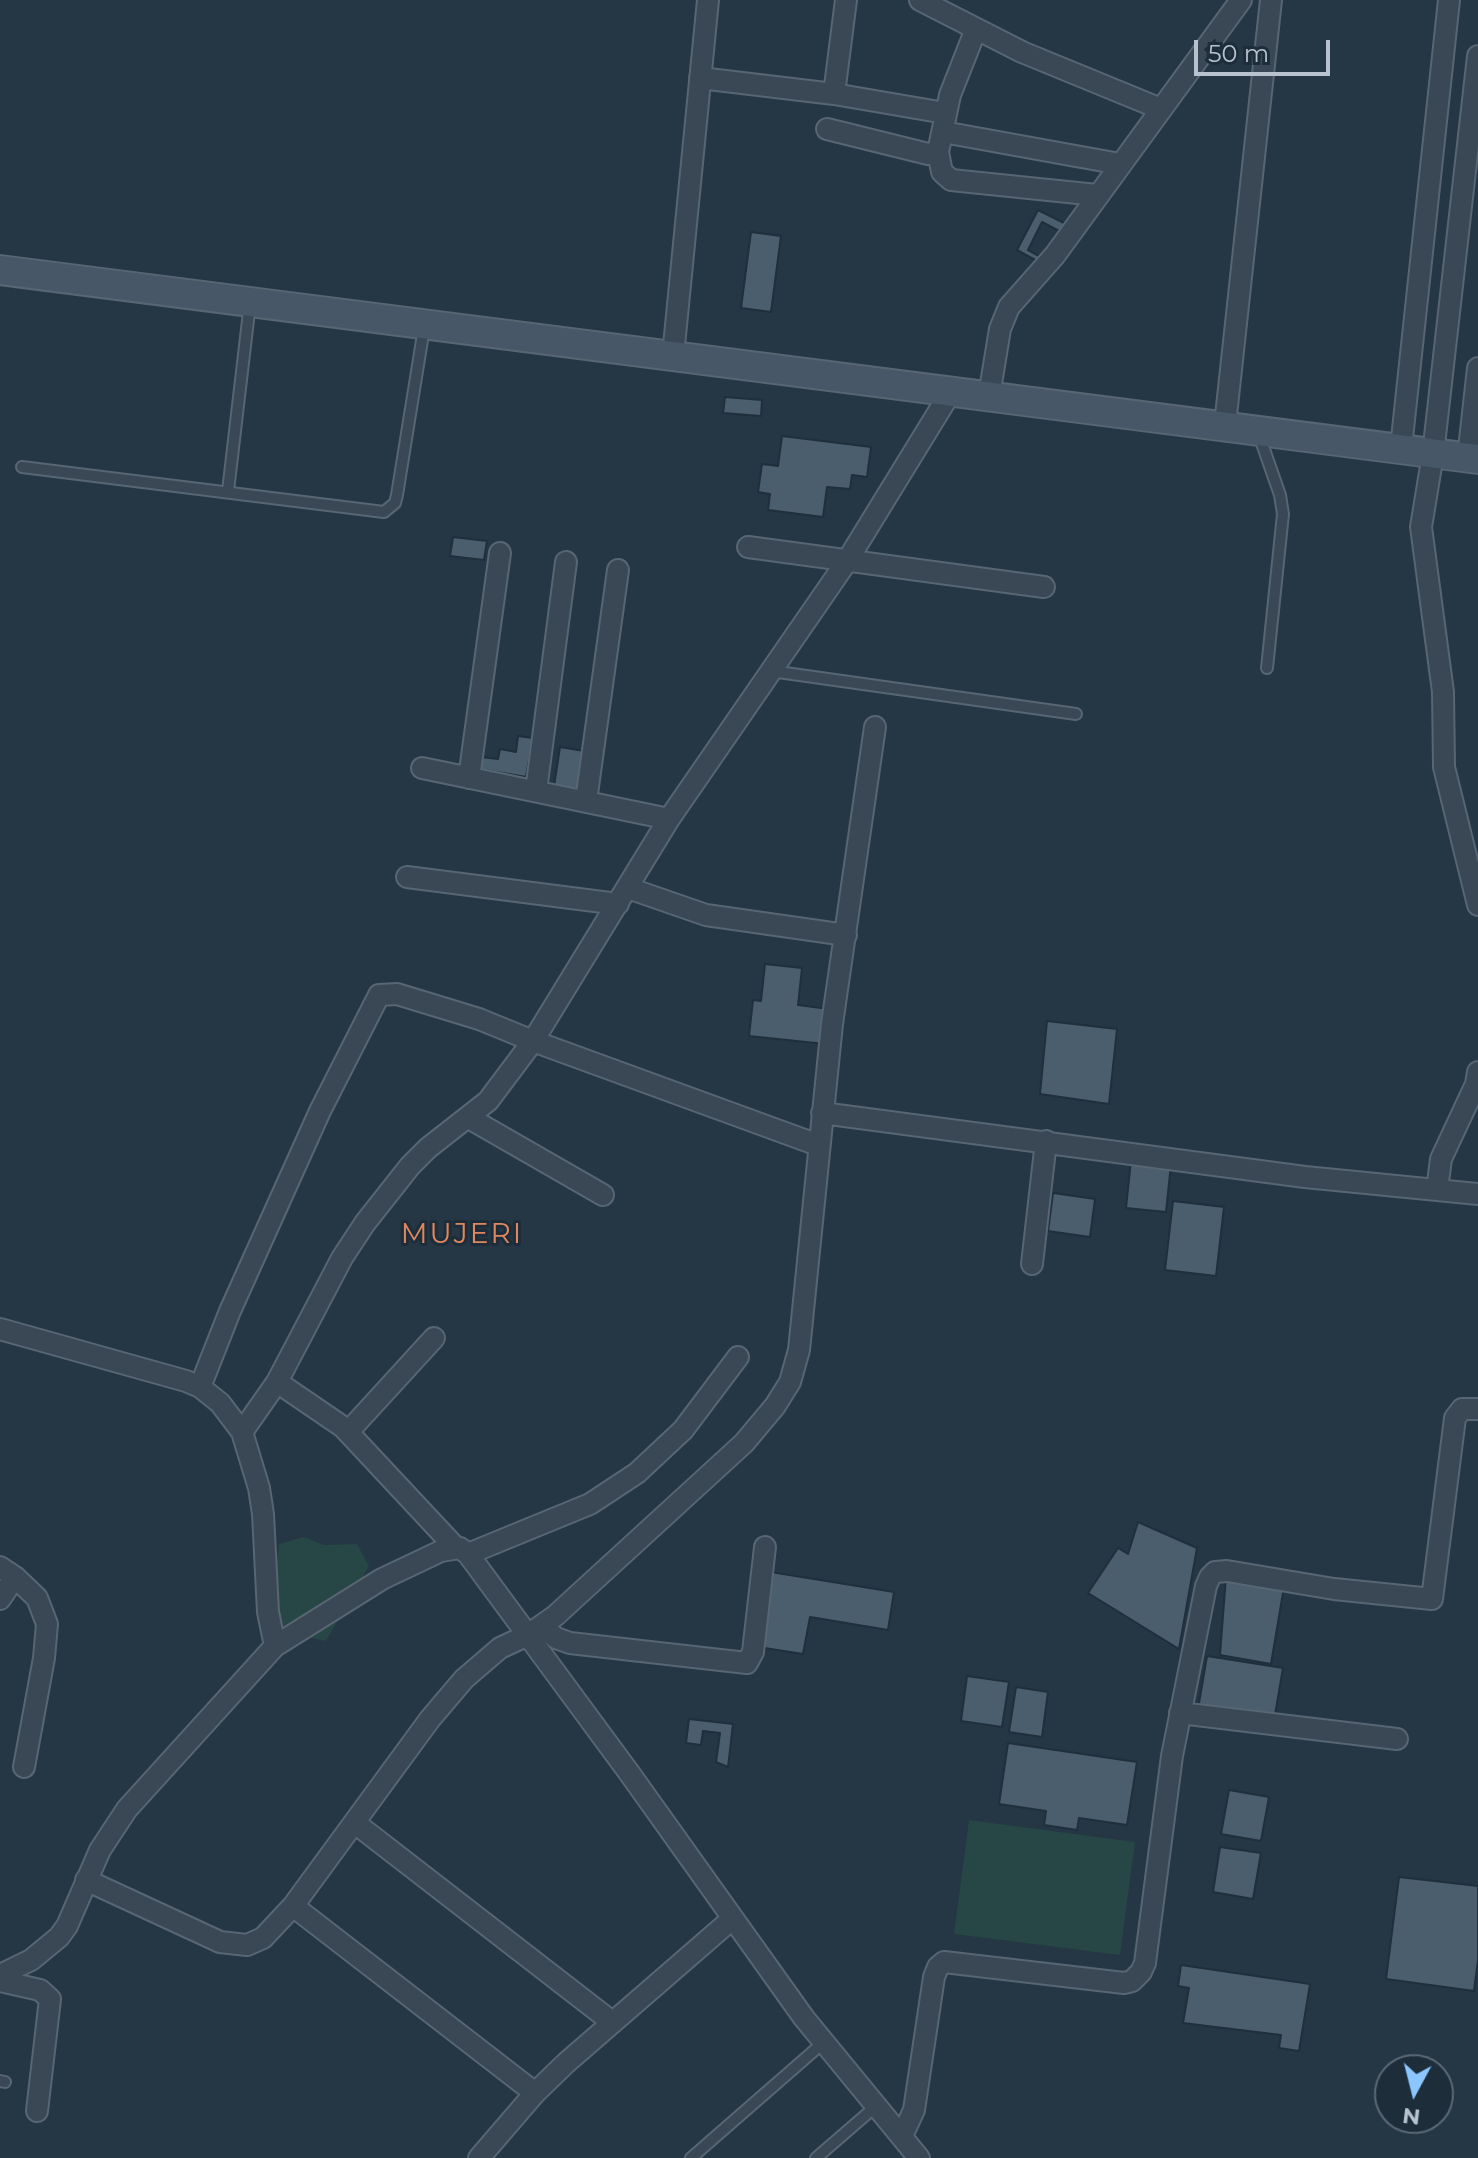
<!DOCTYPE html>
<html>
<head>
<meta charset="utf-8">
<style>
	body { margin:0 }
	#map { position:relative; width:1478px; height:2158px; overflow:hidden; background:#253645; font-family:Montserrat,sans-serif }
	canvas { display:block }
	.north { position:absolute; left:1374px; top:2054px; width:80px; height:80px; box-sizing:border-box; background:#1e2d3a; border:2px solid #5b6975; border-radius:50%; rotate:187deg; font-size:22px; font-weight:700; line-height:32px; text-align:center; color:#b7c2ce }
	.north::after { content:''; display:block; margin:auto; width:28px; height:36px; background:#8bc6ff; clip-path:polygon(50% 0,100% 100%,50% 72%,0 100%) }
	.scale { position:absolute; left:1194px; top:40px; width:136px; height:36px; box-sizing:border-box; border:4px solid #b7c2ce; border-top:0; padding-left:10px; font-size:24px; line-height:28px; white-space:nowrap; color:#b7c2ce; -webkit-text-stroke:6px #1e2d3a; paint-order:stroke }
</style>
</head>
<body>
<div id="map">
<canvas width="1478" height="2158"></canvas>
<div class="north">N</div>
<div class="scale">50 m</div>
</div>
<script>
const ctx = document.querySelector('canvas').getContext('2d');
ctx.lineJoin = 'round';
function fillPath(path, color) {
  ctx.fillStyle = color;
  ctx.fill(path, 'evenodd');
}
function toPath(rows) {
  const path = new Path2D();
  for (const r of rows) {
    path.moveTo(r[0], r[1]);
    for (let i = 2; i < r.length; i += 2) path.lineTo(r[i], r[i + 1]);
  }
  return path;
}
function strokePath(path, color, width, dash) {
  ctx.strokeStyle = color;
  ctx.lineWidth = width;
  ctx.lineCap = dash ? 'butt' : 'round';
  ctx.setLineDash(dash || []);
  ctx.stroke(path);
}
function write(font, color, halo, rows, align = 'center') {
  ctx.font = font + ' Montserrat,sans-serif';
  ctx.lineWidth = 6;
  ctx.setLineDash([]);
  ctx.textBaseline = 'middle';
  ctx.strokeStyle = halo;
  ctx.fillStyle = color;
  for (const [text, x, y, turn = 0] of rows) {
    ctx.save();
    ctx.translate(x, y);
    ctx.rotate((+turn || 0) * Math.PI / 180);
    ctx.textAlign = isNaN(turn) ? turn : align;
    if (halo) ctx.strokeText(text, 0, 0);
    ctx.fillText(text, 0, 0);
    ctx.restore();
  }
}
fillPath(toPath([
	[304,1537,324,1545,357,1544,369,1566,326,1641,302,1636,283,1641,273,1601,279,1544],
	[969,1820,1135,1842,1120,1955,954,1934]
]), '#274646');
const building = toPath([
	[1038,210,1066,224,1061,232,1042,222,1028,250,1039,256,1037,261,1017,250,1038,210],
	[751,232,781,236,771,312,741,308,751,232],
	[725,397,762,400,761,416,723,413,725,397],
	[782,436,871,447,867,477,852,475,850,489,827,487,823,517,768,510,770,494,758,492,762,464,778,466,782,436],
	[453,537,487,541,484,560,450,556,453,537],
	[518,736,533,738,526,777,479,769,481,757,498,759,500,749,516,752,518,736],
	[560,747,584,751,579,789,554,786,560,747],
	[765,964,802,968,798,1005,829,1009,825,1044,749,1036,753,1000,761,1001,765,964],
	[1047,1021,1117,1029,1109,1104,1040,1094,1047,1021],
	[1131,1160,1171,1164,1166,1212,1126,1208,1131,1160],
	[1053,1193,1095,1199,1090,1237,1048,1231,1053,1193],
	[1173,1201,1224,1207,1216,1276,1165,1270,1173,1201],
	[1138,1522,1197,1548,1179,1649,1088,1593,1118,1548,1128,1554,1138,1522],
	[771,1572,894,1592,888,1630,810,1617,803,1654,758,1647,771,1572],
	[1226,1576,1284,1587,1271,1664,1220,1655,1226,1576],
	[1207,1656,1283,1668,1274,1721,1198,1709,1207,1656],
	[967,1676,1009,1682,1002,1727,961,1721,967,1676],
	[1016,1687,1048,1692,1042,1737,1009,1732,1016,1687],
	[689,1719,733,1724,728,1767,716,1762,720,1733,703,1731,701,1745,686,1743,689,1719],
	[1008,1743,1137,1762,1127,1825,1079,1818,1077,1830,1044,1825,1046,1811,999,1804,1008,1743],
	[1229,1790,1269,1797,1261,1841,1221,1834,1229,1790],
	[1220,1847,1261,1853,1253,1899,1213,1892,1220,1847],
	[1399,1877,1478,1886,1478,1960,1474,1991,1386,1979,1399,1877],
	[1181,1965,1310,1984,1299,2051,1279,2048,1281,2035,1183,2023,1189,1988,1178,1986,1181,1965]
]);
fillPath(building, '#4b5e6d');
strokePath(building, '#202f3c', 2);
const lane = toPath([
	[1259,435,1280,495,1283,514,1267,668],
	[22,467,384,512,395,503,397,495,424,328],
	[228,491,250,303],
	[771,671,1076,714],
	[0,2081,5,2082],
	[691,2158,824,2042],
	[816,2158,875,2107]
]);
const street = toPath([
	[920,0,1022,52,1161,109],
	[1478,56,1433,454,1421,527,1443,692,1444,767,1478,905],
	[700,78,834,94,945,113],
	[834,94,846,0],
	[827,129,928,154,938,152,950,95,976,29],
	[943,132,1120,164],
	[938,152,942,172,951,180,1097,195],
	[673,356,708,0],
	[989,396,1000,329,1009,307,1055,255,1241,0],
	[1225,425,1271,0],
	[1401,448,1449,0],
	[1468,458,1478,368],
	[748,547,1044,587],
	[422,768,669,819],
	[469,778,500,553],
	[536,791,566,562],
	[586,801,618,570],
	[407,877,618,904],
	[628,888,706,915,846,935],
	[822,1113,1305,1177,1478,1194],
	[469,1118,603,1195],
	[1437,1190,1441,1159,1476,1084,1478,1072],
	[1032,1264,1046,1141],
	[0,1329,186,1381,200,1387,220,1403,242,1432,259,1488,263,1514,268,1612,275,1646],
	[277,1382,343,1427,456,1548],
	[200,1387,230,1311,320,1111,379,995,397,994,479,1019,533,1041,818,1145],
	[242,1432,277,1382,342,1258,365,1223,410,1166,428,1148,488,1101,533,1041,669,819,847,561,952,390],
	[348,1432,434,1338],
	[468,1554,590,1504,637,1473,683,1430,738,1357],
	[0,1567,15,1577,37,1598,47,1624,44,1658,24,1767],
	[0,1599,15,1577],
	[542,1626,556,1638,570,1643,747,1663,753,1652,765,1547],
	[1180,1713,1397,1739],
	[355,1823,612,2022],
	[86,1880,220,1942,247,1945,263,1938,293,1906,430,1719,464,1679,500,1648,528,1635,555,1616,744,1443,775,1406,790,1382,799,1350,832,1024,875,727],
	[293,1906,535,2093],
	[0,1975,31,1960,59,1937,67,1926,100,1850,127,1809,275,1646,382,1579,441,1551,460,1548,468,1554,630,1774,804,2018,919,2158],
	[0,1981,40,1990,50,1999,37,2111],
	[902,2136,914,2110,934,1977,938,1967,944,1962,1124,1983,1132,1981,1141,1972,1145,1963,1172,1756,1206,1586,1210,1577,1215,1572,1227,1571,1334,1589,1432,1599,1455,1418,1462,1409,1478,1409],
	[479,2158,535,2093,566,2063,732,1919]
]);
const secondary = toPath([
	[0,270,1478,459]
]);
strokePath(lane, '#586572', 14);
strokePath(street, '#586572', 24);
strokePath(secondary, '#586572', 32);
strokePath(lane, '#394854', 10);
strokePath(street, '#394854', 20);
strokePath(secondary, '#475768', 28);
ctx.letterSpacing = '2px';
write('28px', '#df8860', '#1e2d3a', [
	["MUJERI",462,1235]
]);
ctx.letterSpacing = '0px';
</script>
</body>
</html>
